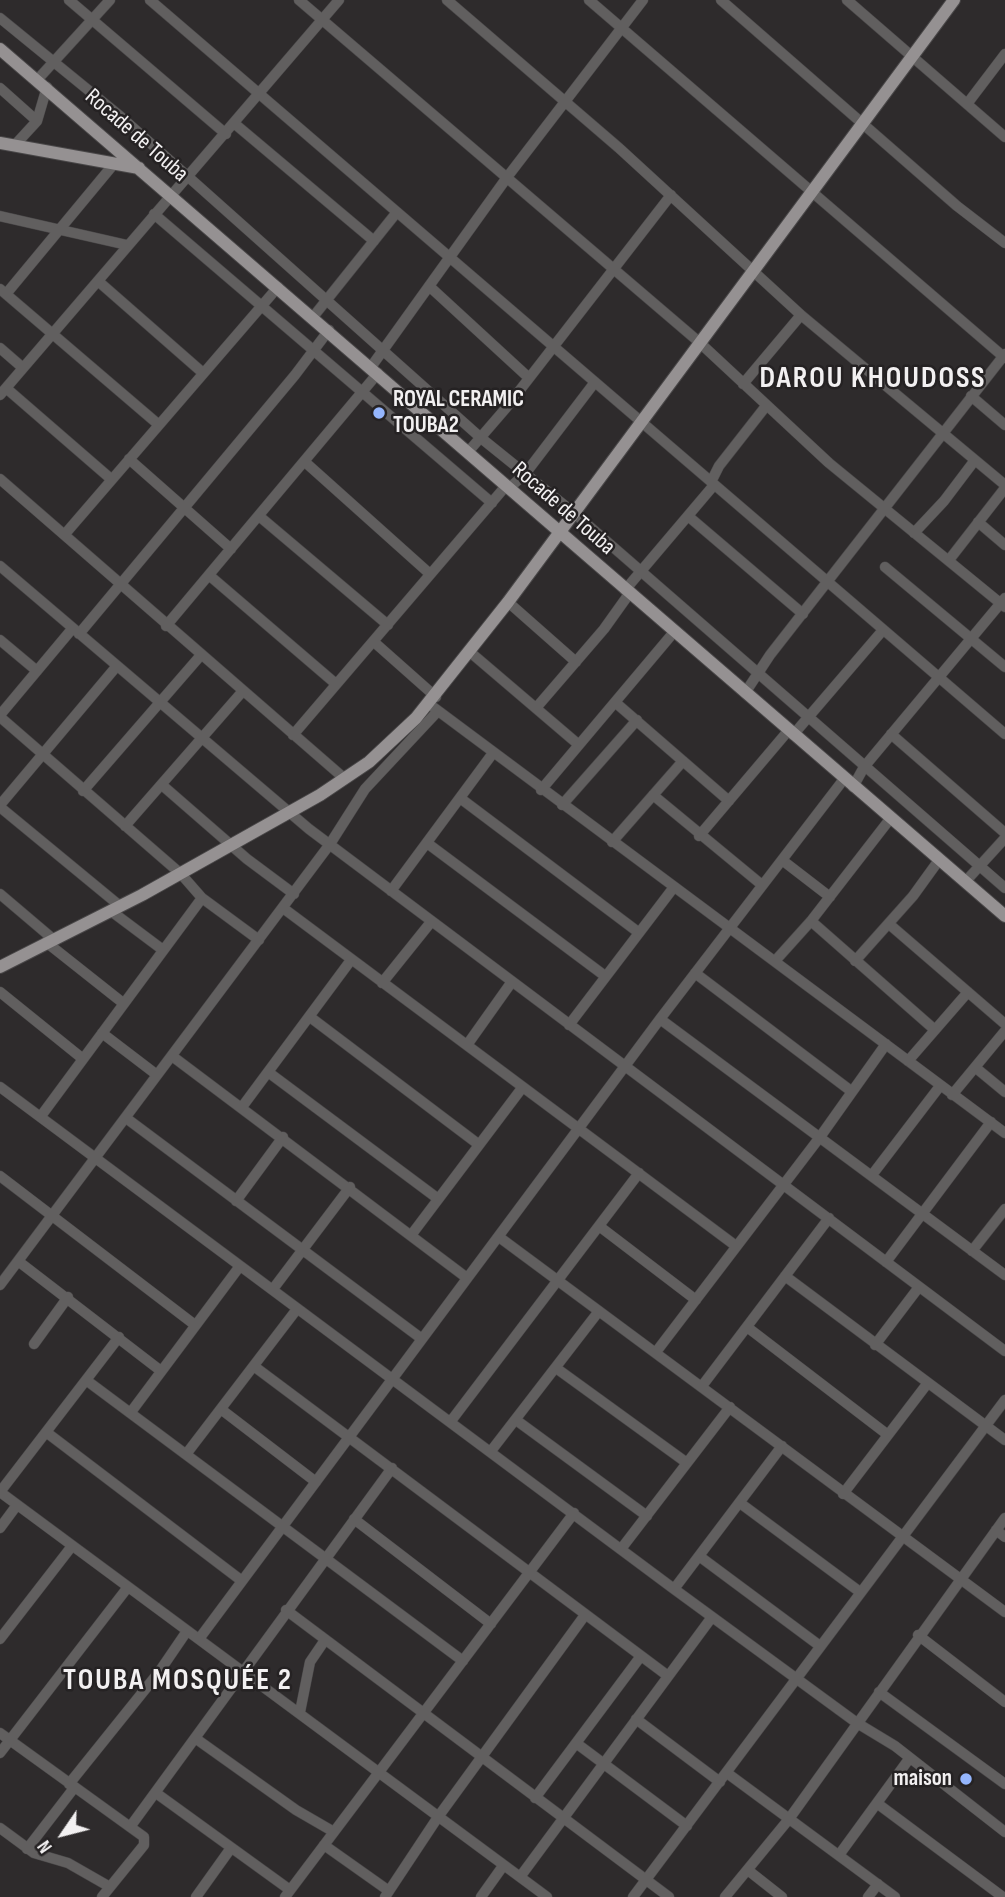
<!DOCTYPE html>
<html>
<head>
<meta charset="utf-8">
<style>
	body { margin:0 }
	#map { position:relative; width:1005px; height:1897px; overflow:hidden; background:#2e2b2c; font-family:"Sofia Sans Condensed",sans-serif }
	canvas { display:block }
	.north { position:absolute; left:28px; top:1799px; width:70px; height:70px; -webkit-text-stroke:5px #252223; paint-order:stroke; rotate:235deg; font-size:19px; font-weight:700; line-height:28px; text-align:center; color:#f2f0f1 }
	.north::after { content:''; display:block; margin:auto; width:24px; height:32px; background:#f2f0f1; clip-path:polygon(50% 0,100% 100%,50% 72%,0 100%) }
</style>
</head>
<body>
<div id="map">
<canvas width="1005" height="1897"></canvas>
<div class="north">N</div>
</div>
<script>
const ctx = document.querySelector('canvas').getContext('2d');
ctx.lineJoin = 'round';
function toPath(rows) {
  const path = new Path2D();
  for (const r of rows) {
    path.moveTo(r[0], r[1]);
    for (let i = 2; i < r.length; i += 2) path.lineTo(r[i], r[i + 1]);
  }
  return path;
}
function strokePath(path, color, width, dash) {
  ctx.strokeStyle = color;
  ctx.lineWidth = width;
  ctx.lineCap = dash ? 'butt' : 'round';
  ctx.setLineDash(dash || []);
  ctx.stroke(path);
}
function write(font, color, halo, rows, align = 'center') {
  ctx.font = font + ' "Sofia Sans Condensed",sans-serif';
  ctx.lineWidth = 5;
  ctx.setLineDash([]);
  ctx.textBaseline = 'middle';
  ctx.strokeStyle = halo;
  ctx.fillStyle = color;
  for (const [text, x, y, turn = 0] of rows) {
    ctx.save();
    ctx.translate(x, y);
    ctx.rotate((+turn || 0) * Math.PI / 180);
    ctx.textAlign = isNaN(turn) ? turn : align;
    if (halo) ctx.strokeText(text, 0, 0);
    ctx.fillText(text, 0, 0);
    ctx.restore();
  }
}
const minor = toPath([
	[69,0,226,134],
	[150,0,1005,734],
	[299,0,699,342,829,463,1005,607],
	[447,0,619,148,801,315,1005,485],
	[589,0,1005,358],
	[721,0,957,206,1005,243],
	[847,0,1005,137],
	[0,18,120,116,481,438,574,513,1005,888],
	[38,79,110,0],
	[0,88,37,121],
	[967,104,1005,54],
	[235,124,374,241],
	[14,146,37,121,47,87],
	[154,214,492,503],
	[0,216,127,245],
	[98,281,203,373],
	[429,286,529,378],
	[0,289,159,425],
	[6,294,113,165],
	[313,317,397,212],
	[0,348,23,368],
	[371,367,508,176,643,0],
	[743,384,801,315],
	[6,388,111,479],
	[0,395,339,0],
	[971,396,1005,425],
	[468,452,506,408,671,195],
	[129,459,231,549],
	[305,462,430,574],
	[0,479,345,779],
	[711,482,719,466,766,406],
	[508,489,525,474,595,382],
	[259,516,388,625],
	[688,516,803,614],
	[978,522,1005,545],
	[914,533,944,501,975,460],
	[65,534,278,287],
	[949,560,1005,488],
	[0,566,309,829,1005,1351],
	[885,567,1005,667],
	[210,576,336,684],
	[625,590,714,485],
	[508,602,576,662],
	[166,626,378,373],
	[79,634,295,375,329,330],
	[0,640,37,671],
	[374,642,436,697],
	[470,652,579,745],
	[745,693,770,655,1005,354],
	[616,703,729,801],
	[433,707,1005,1133],
	[536,708,604,629,629,594],
	[0,715,72,629],
	[0,717,181,874,202,898,259,940],
	[891,734,1005,833],
	[293,735,505,487],
	[793,735,883,630],
	[162,785,247,859,294,894],
	[853,787,864,767,1005,598],
	[541,790,674,632],
	[83,791,201,655],
	[653,795,762,885],
	[460,798,638,932],
	[0,805,116,667],
	[562,805,637,720],
	[0,807,120,906],
	[125,826,242,692],
	[699,836,788,731],
	[612,842,683,761],
	[427,843,605,976],
	[782,860,830,897],
	[965,882,1005,838],
	[391,891,493,753],
	[0,894,53,939],
	[283,908,736,1246],
	[111,911,163,950],
	[811,921,935,1030],
	[889,924,1005,1024],
	[46,942,123,1003],
	[775,961,811,921,890,819],
	[855,961,913,896,939,860],
	[695,973,851,1091],
	[382,983,431,922],
	[0,992,83,1059],
	[310,1017,478,1144],
	[660,1019,1005,1275],
	[569,1025,674,887],
	[102,1033,157,1075],
	[467,1045,511,983],
	[172,1056,467,1278],
	[908,1061,968,992],
	[976,1068,1005,1092],
	[268,1072,437,1198],
	[0,1087,674,1589,857,1723,895,1746,1005,1832],
	[952,1095,1005,1031],
	[242,1107,351,960],
	[41,1116,202,898],
	[126,1118,422,1339],
	[872,1175,940,1086],
	[0,1176,195,1325],
	[236,1201,283,1137],
	[599,1226,696,1300],
	[412,1234,522,1088],
	[499,1237,1005,1612],
	[972,1251,1005,1209],
	[18,1261,161,1371],
	[886,1262,991,1122],
	[785,1276,1005,1440],
	[0,1285,330,844,365,789,437,712],
	[273,1289,350,1187],
	[747,1327,888,1435],
	[34,1344,68,1297],
	[875,1345,919,1287],
	[656,1352,820,1137,886,1044],
	[255,1367,668,1676],
	[556,1368,687,1463],
	[86,1380,463,1661],
	[702,1386,829,1218],
	[222,1410,316,1482],
	[131,1412,240,1266],
	[516,1420,647,1516],
	[451,1421,639,1173],
	[46,1432,242,1581],
	[491,1451,599,1311],
	[187,1453,297,1309],
	[0,1492,547,1897],
	[0,1492,119,1337],
	[843,1494,927,1384],
	[740,1503,860,1592],
	[354,1519,491,1624],
	[0,1528,17,1505],
	[996,1530,1005,1537],
	[621,1549,730,1407],
	[699,1556,820,1646],
	[674,1589,782,1446],
	[286,1610,669,1897],
	[918,1635,1005,1702],
	[0,1639,72,1546],
	[199,1639,660,1019,844,779],
	[879,1692,1005,1784],
	[300,1712,310,1662,325,1640],
	[636,1719,720,1782],
	[0,1733,144,1837,144,1845,102,1897],
	[195,1738,296,1810,334,1832],
	[576,1743,687,1826],
	[0,1753,128,1587],
	[727,1773,895,1897],
	[69,1784,159,1672,187,1631],
	[156,1793,290,1890],
	[535,1798,641,1656],
	[878,1804,1003,1897],
	[130,1827,392,1468],
	[0,1828,34,1853,68,1863,110,1887],
	[324,1845,389,1891],
	[27,1849,74,1788],
	[839,1855,909,1759],
	[749,1871,782,1897],
	[520,1877,712,1617],
	[196,1897,231,1848],
	[285,1897,574,1513],
	[385,1897,438,1817,585,1615],
	[481,1897,503,1866],
	[633,1897,1005,1400],
	[725,1897,789,1819,1005,1518],
	[868,1897,878,1884]
]);
const major = toPath([
	[0,49,1005,916],
	[0,143,139,168],
	[0,967,142,895,320,795,369,762,416,718,508,602,954,0]
]);
strokePath(minor, '#494748', 11);
strokePath(major, '#494748', 14);
strokePath(minor, '#615f5f', 10);
strokePath(major, '#959192', 12);
for (const [x, y, r, color] of [
	[379,413,7,"#95b6fd"],
	[966,1779,7,"#95b6fd"]
]) {
  const dot = new Path2D();
  dot.arc(x, y, r, 0, 2 * Math.PI);
  ctx.fillStyle = color;
  ctx.fill(dot);
  strokePath(dot, '#252223', 2.5);
}
write('23px', '#f2f0f1', '#252223', [
	["Rocade de Touba",136,136,41],
	["Rocade de Touba",563,509,41]
]);
write('bold 23px', '#f2f0f1', '#252223', [
	["ROYAL CERAMIC",393,400],
	["TOUBA2",393,426],
	["maison",952,1779,"right"]
], 'left');
ctx.letterSpacing = '2px';
write('bold 30px', '#f2f0f1', '#252223', [
	["DAROU KHOUDOSS",873,379],
	["TOUBA MOSQUÉE 2",178,1681]
]);
ctx.letterSpacing = '0px';
</script>
</body>
</html>
